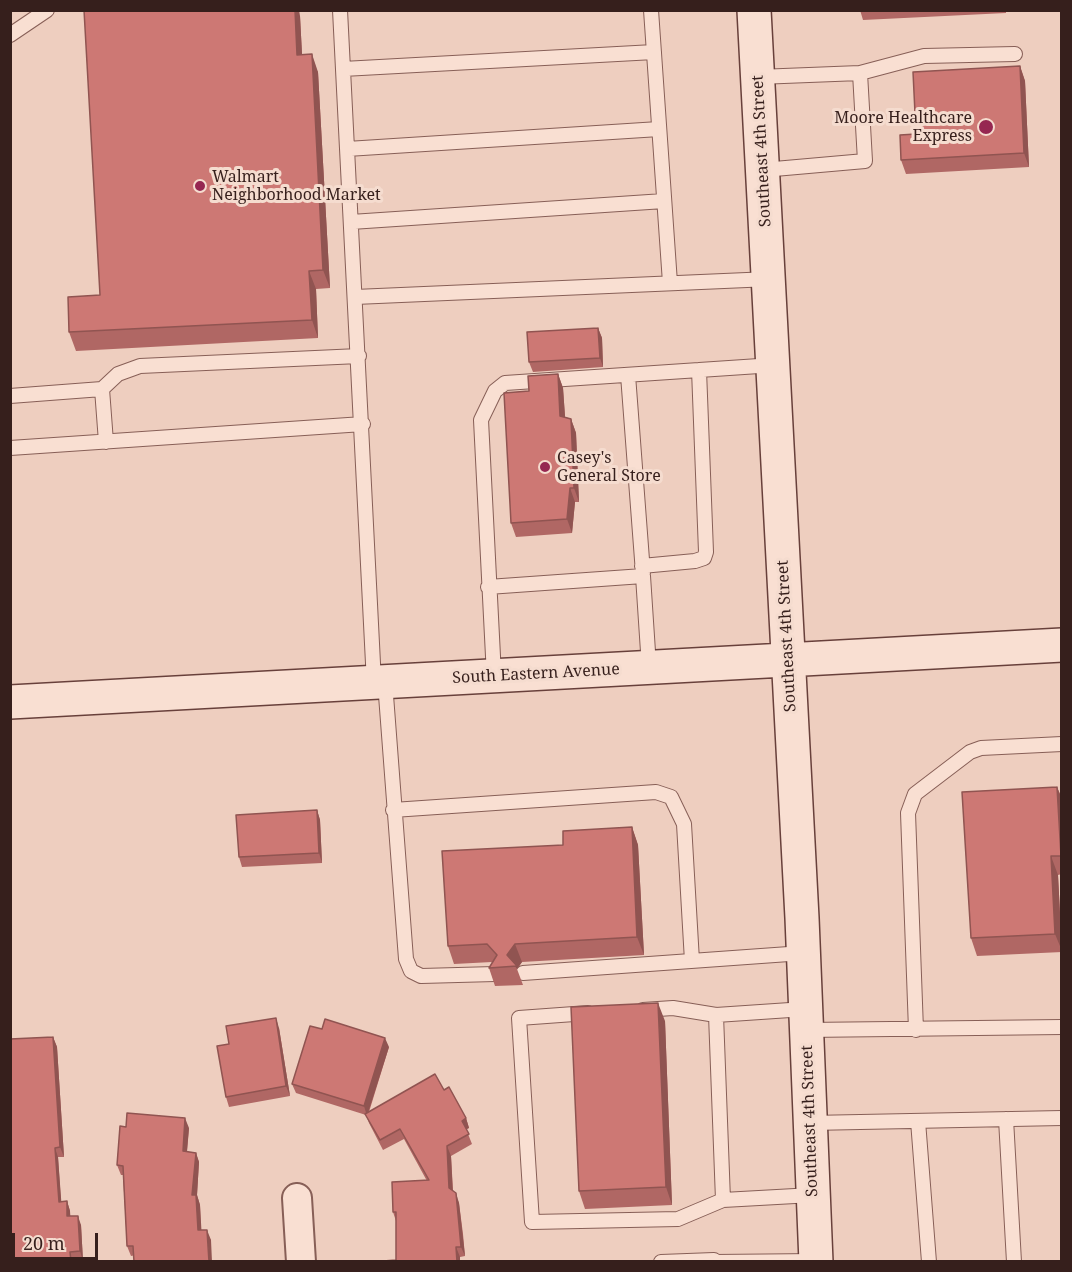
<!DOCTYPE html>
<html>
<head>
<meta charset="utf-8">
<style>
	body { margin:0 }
	#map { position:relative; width:1072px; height:1272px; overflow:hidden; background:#eecebf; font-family:"Noto Serif",serif }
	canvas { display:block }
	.frame { position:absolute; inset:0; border:12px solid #361f1c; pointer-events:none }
	.scale { position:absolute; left:12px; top:1233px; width:86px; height:27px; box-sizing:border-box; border:3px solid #361f1c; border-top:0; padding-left:8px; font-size:18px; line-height:21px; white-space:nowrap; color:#361f1c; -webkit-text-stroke:4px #f5dccf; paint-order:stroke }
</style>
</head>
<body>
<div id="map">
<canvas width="1072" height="1272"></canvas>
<div class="frame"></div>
<div class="scale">20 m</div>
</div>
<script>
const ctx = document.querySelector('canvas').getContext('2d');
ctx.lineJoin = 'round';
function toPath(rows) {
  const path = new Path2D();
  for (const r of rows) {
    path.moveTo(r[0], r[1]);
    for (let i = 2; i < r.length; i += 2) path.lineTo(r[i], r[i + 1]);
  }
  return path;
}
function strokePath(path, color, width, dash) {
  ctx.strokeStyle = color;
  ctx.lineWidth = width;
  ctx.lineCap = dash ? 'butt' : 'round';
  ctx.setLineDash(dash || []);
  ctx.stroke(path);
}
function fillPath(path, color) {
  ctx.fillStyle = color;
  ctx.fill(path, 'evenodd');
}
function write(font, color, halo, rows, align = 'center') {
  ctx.font = font + ' "Noto Serif",serif';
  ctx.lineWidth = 6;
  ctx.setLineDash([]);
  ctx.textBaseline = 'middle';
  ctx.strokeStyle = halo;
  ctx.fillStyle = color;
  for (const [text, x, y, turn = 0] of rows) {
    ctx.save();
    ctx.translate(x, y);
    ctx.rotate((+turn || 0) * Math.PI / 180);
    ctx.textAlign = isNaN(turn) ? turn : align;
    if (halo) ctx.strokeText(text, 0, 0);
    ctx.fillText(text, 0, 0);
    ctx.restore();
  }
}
const service = toPath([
	[340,10,374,683],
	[651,10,670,283],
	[10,35,47,10],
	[343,69,654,52],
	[758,77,860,73,924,56,1015,54],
	[347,149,659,129],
	[763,170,865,161,860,73],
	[351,222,664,201],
	[355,297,770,279],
	[628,375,643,573],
	[102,389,106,442],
	[10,396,102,389,118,374,140,366,359,356],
	[10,448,363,424],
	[642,566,695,561,704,558,706,552,699,370],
	[488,587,643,576,649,667],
	[494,676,481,420,495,391,505,383,774,365],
	[385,682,406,959,411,971,421,976,495,974],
	[393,810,656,792,671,797,684,824,692,961],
	[523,973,803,953],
	[643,1010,673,1008,716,1015,805,1009],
	[588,1013,519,1018,532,1222,678,1219,723,1200,813,1195],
	[716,1015,723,1200],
	[806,1030,1062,1027],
	[916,1030,908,813,915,794,970,752,981,748,1062,744],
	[1006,1119,1014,1262],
	[918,1121,929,1262],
	[810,1123,1062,1118],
	[661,1262,714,1260],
	[714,1262,816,1261]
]);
const minor = toPath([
	[297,1198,301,1262]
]);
const secondary = toPath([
	[754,10,802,918,816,1262],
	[10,702,1062,645]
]);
strokePath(service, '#875f57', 16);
strokePath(minor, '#875f57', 32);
strokePath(secondary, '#68403b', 36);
strokePath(service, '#f9dfd2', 14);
strokePath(minor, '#f9dfd2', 28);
strokePath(secondary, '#f9dfd2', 33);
fillPath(toPath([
	[860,10,1006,10,1006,13,863,20],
	[300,16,302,54,318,72,330,288,316,289,318,338,76,351,69,332,100,295],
	[1020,66,1025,81,1029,167,906,174,901,160],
	[598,328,602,338,603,367,533,372,529,362],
	[558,374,563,388,565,417,571,419,576,433,579,502,575,502,572,533,516,537,511,523,529,391],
	[1057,787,1062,799,1062,874,1058,875,1062,952,977,956,971,938],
	[317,810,320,820,322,863,242,867,239,857],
	[632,827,638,845,644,955,522,962,517,969,523,985,495,986,489,968,492,962,454,964,448,946,563,845],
	[665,1021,672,1205,585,1209,579,1191],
	[279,1028,290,1096,229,1107,226,1097,229,1044],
	[53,1037,57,1047,64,1157,58,1157,61,1202,67,1201,70,1211,70,1216,81,1225,83,1261,10,1262],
	[389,1047,369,1112,444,1090,466,1118,469,1128,466,1129,472,1144,451,1156,453,1190,459,1203,463,1234,465,1256,460,1257,460,1262,370,1262,396,1260,396,1221,393,1212,427,1181,404,1139,383,1150,369,1123,366,1115,296,1093,292,1084],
	[189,1128,187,1152,196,1153,199,1162,197,1195,200,1205,201,1230,211,1240,131,1256,127,1246,123,1175,121,1175,117,1165]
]), '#b06764');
fillPath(toPath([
	[295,10,299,10,300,16,303,73,297,55],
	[312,54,318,72,330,288,323,270],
	[1020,66,1025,81,1029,167,1024,153],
	[309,271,316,289,318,338,312,320],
	[598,328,602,338,603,367,600,358],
	[558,374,563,388,566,430,560,416],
	[571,419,576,433,579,502,574,488],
	[570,488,575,502,572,533,567,519],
	[1057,787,1062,799,1062,858,1061,856],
	[317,810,320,820,322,863,319,853],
	[632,827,638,845,644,955,637,937],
	[1051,856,1058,875,1062,951,1055,934],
	[515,944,522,962,517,969,507,955],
	[658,1003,665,1021,672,1205,666,1187],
	[276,1018,279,1028,290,1096,286,1086],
	[53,1037,57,1047,64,1157,60,1147],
	[385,1038,389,1047,367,1116,364,1106],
	[185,1118,189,1128,186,1161,183,1151],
	[466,1118,469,1128,465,1130,462,1121],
	[447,1146,451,1156,453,1197,449,1188],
	[55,1148,58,1157,62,1211,59,1202],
	[196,1153,199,1162,197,1195,200,1205,202,1240,198,1230,192,1195],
	[456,1193,459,1203,465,1256,461,1247],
	[67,1201,70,1211,71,1226,67,1216],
	[78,1216,81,1225,83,1261,80,1251],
	[207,1230,211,1240,212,1262,209,1262],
	[456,1247,460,1257,460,1262,457,1262]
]), '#905451');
const building = toPath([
	[84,10,295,10,297,55,312,54,323,270,309,271,312,320,69,332,68,297,100,295,84,10],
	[1020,66,1024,153,901,160,900,135,916,134,913,72,1020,66],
	[598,328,600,358,529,362,527,332,598,328],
	[558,374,560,416,571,419,574,488,570,488,567,519,511,523,504,393,529,391,528,376,558,374],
	[1057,787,1061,856,1051,856,1055,934,971,938,962,792,1057,787],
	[317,810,319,853,239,857,236,815,317,810],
	[632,827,637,937,515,944,507,955,517,966,489,968,497,955,487,944,448,946,442,851,563,845,563,831,632,827],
	[658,1003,666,1187,579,1191,571,1007,658,1003],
	[276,1018,286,1086,226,1097,217,1046,229,1044,226,1026,276,1018],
	[325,1019,385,1038,364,1106,292,1084,310,1026,322,1029,325,1019],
	[53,1037,60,1147,55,1148,59,1202,67,1201,67,1216,78,1216,80,1251,70,1252,71,1262,10,1262,10,1039,53,1037],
	[435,1074,444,1090,449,1087,466,1118,462,1121,469,1134,447,1146,449,1188,456,1193,459,1225,461,1247,456,1247,457,1262,370,1262,396,1260,396,1212,393,1212,392,1182,429,1180,400,1129,380,1140,365,1114,435,1074],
	[127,1113,185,1118,183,1151,196,1153,192,1195,196,1195,198,1230,207,1230,209,1262,134,1262,133,1246,127,1246,123,1166,117,1165,120,1126,126,1127,127,1113]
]);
fillPath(building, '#cd7874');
strokePath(building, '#905451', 1.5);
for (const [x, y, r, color] of [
	[986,127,8,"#962751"],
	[200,186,6,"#962751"],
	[545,467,6,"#962751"]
]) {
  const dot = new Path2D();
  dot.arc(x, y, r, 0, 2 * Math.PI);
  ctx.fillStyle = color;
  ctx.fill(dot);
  strokePath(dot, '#f5dccf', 2);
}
write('16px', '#361f1c', '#f5dccf', [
	["Moore Healthcare",972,118,"right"],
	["Express",972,136,"right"],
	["Walmart",212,177],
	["Neighborhood Market",212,195],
	["Casey's",557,458],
	["General Store",557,476]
], 'left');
write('16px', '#361f1c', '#f5dccf', [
	["Southeast 4th Street",762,151,-93],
	["Southeast 4th Street",787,636,-93],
	["South Eastern Avenue",536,674,-3],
	["Southeast 4th Street",810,1121,-92]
]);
</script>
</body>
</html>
